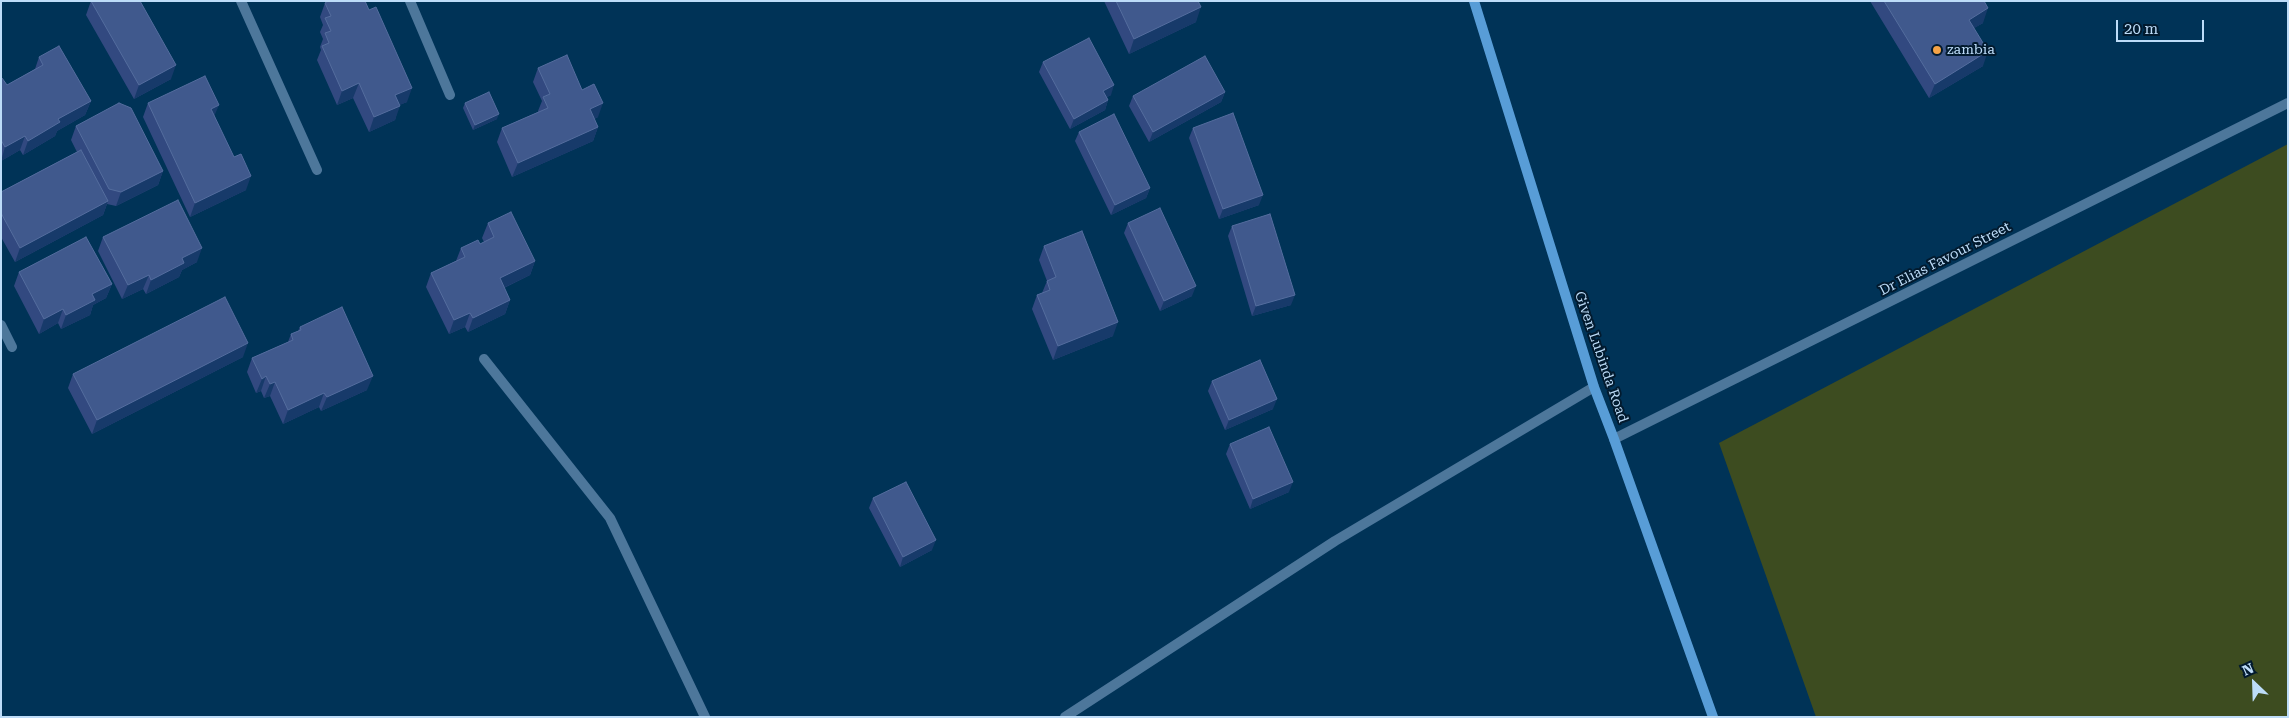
<!DOCTYPE html>
<html>
<head>
<meta charset="utf-8">
<style>
	body { margin:0 }
	#map { position:relative; width:2289px; height:718px; overflow:hidden; background:#003357; font-family:"Roboto Serif",serif }
	canvas { display:block }
	.frame { position:absolute; inset:0; border:2px solid #bddcf8; pointer-events:none }
	.north { position:absolute; left:2229px; top:658px; width:50px; height:50px; -webkit-text-stroke:4px #021a2e; paint-order:stroke; rotate:336deg; font-size:14px; font-weight:700; line-height:20px; text-align:center; color:#bddcf8 }
	.north::after { content:''; display:block; margin:auto; width:18px; height:22px; background:#bddcf8; clip-path:polygon(50% 0,100% 100%,50% 72%,0 100%) }
	.scale { position:absolute; left:2116px; top:20px; width:88px; height:22px; box-sizing:border-box; border:2px solid #bddcf8; border-top:0; padding-left:6px; font-size:15px; line-height:18px; white-space:nowrap; color:#bddcf8; -webkit-text-stroke:4px #021a2e; paint-order:stroke }
</style>
</head>
<body>
<div id="map">
<canvas width="2289" height="718"></canvas>
<div class="frame"></div>
<div class="north">N</div>
<div class="scale">20 m</div>
</div>
<script>
const ctx = document.querySelector('canvas').getContext('2d');
ctx.lineJoin = 'round';
function fillPath(path, color) {
  ctx.fillStyle = color;
  ctx.fill(path, 'evenodd');
}
function toPath(rows) {
  const path = new Path2D();
  for (const r of rows) {
    path.moveTo(r[0], r[1]);
    for (let i = 2; i < r.length; i += 2) path.lineTo(r[i], r[i + 1]);
  }
  return path;
}
function strokePath(path, color, width, dash) {
  ctx.strokeStyle = color;
  ctx.lineWidth = width;
  ctx.lineCap = dash ? 'butt' : 'round';
  ctx.setLineDash(dash || []);
  ctx.stroke(path);
}
function write(font, color, halo, rows, align = 'center') {
  ctx.font = font + ' "Roboto Serif",serif';
  ctx.lineWidth = 4;
  ctx.setLineDash([]);
  ctx.textBaseline = 'middle';
  ctx.strokeStyle = halo;
  ctx.fillStyle = color;
  for (const [text, x, y, turn = 0] of rows) {
    ctx.save();
    ctx.translate(x, y);
    ctx.rotate((+turn || 0) * Math.PI / 180);
    ctx.textAlign = isNaN(turn) ? turn : align;
    if (halo) ctx.strokeText(text, 0, 0);
    ctx.fillText(text, 0, 0);
    ctx.restore();
  }
}
fillPath(toPath([
	[2288,144,2288,717,1816,717,1719,443]
]), '#3d4c20');
strokePath(toPath([
	[241,1,317,170],
	[410,1,450,95],
	[1,325,12,347],
	[484,359,610,518,705,717],
	[1614,439,2288,103],
	[1065,717,1335,541,1594,387]
]), '#4d779b', 10);
strokePath(toPath([
	[1474,1,1594,387,1614,439,1713,717]
]), '#589dd7', 10);
fillPath(toPath([
	[91,1,171,79,134,99,86,15],
	[1104,1,1198,1,1196,22,1129,54],
	[1870,1,1984,1,1983,23,1974,28,1983,66,1929,98],
	[325,3,407,102,399,105,395,120,369,132,353,98,337,105,317,60,321,50,320,47,323,39,320,32,323,25,320,17],
	[39,57,91,101,85,115,57,131,55,136,23,155,20,150,1,161,1,78,7,85,35,69],
	[1043,62,1111,95,1107,97,1108,100,1105,110,1070,129,1039,72],
	[538,68,582,90,598,117,594,119,598,127,593,141,512,177,497,142,502,128,538,112,538,111,542,101,533,82],
	[1225,92,1221,102,1149,142,1129,106,1133,96],
	[148,103,214,116,246,190,190,217,143,117],
	[465,103,497,119,473,130,463,108],
	[76,126,163,171,158,185,116,206,107,204,103,215,15,262,1,237,1,192,77,152,71,140],
	[1193,128,1259,205,1219,219,1189,138],
	[1079,132,1150,188,1146,198,1111,215,1075,141],
	[488,223,535,261,530,275,504,288,510,300,505,314,468,332,465,327,449,334,426,287,431,273,456,261,461,248,480,244,484,242,482,238],
	[1128,223,1192,296,1160,311,1124,233],
	[1232,226,1291,305,1252,316,1228,236],
	[103,237,197,262,182,270,179,277,146,294,143,289,122,299,98,251],
	[1044,246,1113,336,1053,360,1032,309,1037,295,1042,293,1047,281,1039,260],
	[19,272,112,284,106,298,93,305,90,315,61,329,58,323,39,334,14,286],
	[300,327,367,390,321,411,319,407,283,424,270,396,264,398,261,391,256,393,247,372,252,358,288,342,291,334,298,331],
	[243,357,92,434,68,388,73,374],
	[1212,381,1273,409,1225,430,1208,391],
	[1230,444,1289,492,1250,509,1226,454],
	[873,498,932,550,900,567,869,508]
]), '#324980');
fillPath(toPath([
	[1201,7,1196,22,1129,54,1134,39],
	[1988,8,1983,23,1964,34,1969,20],
	[1988,51,1983,66,1929,98,1935,84],
	[176,65,171,79,134,99,139,85],
	[359,83,353,98,337,105,342,91],
	[1114,85,1111,95,1100,101,1103,91],
	[412,88,407,102,390,109,395,95],
	[1225,92,1221,102,1149,142,1153,132],
	[1108,100,1105,110,1070,129,1074,119],
	[91,101,85,115,57,131,55,136,23,155,28,141,58,119],
	[603,103,598,117,585,123,590,109],
	[219,105,213,119,211,109],
	[400,106,395,120,369,132,374,117],
	[499,114,497,119,473,130,475,125],
	[598,127,593,141,512,177,518,163],
	[25,136,20,150,1,161,5,147],
	[163,171,158,185,116,206,121,192],
	[251,176,246,190,190,217,195,203],
	[1150,188,1146,198,1111,215,1115,205],
	[1263,195,1259,205,1219,219,1223,209],
	[108,201,103,215,15,262,20,248],
	[202,248,197,262,182,270,179,277,146,294,151,280,182,258],
	[535,261,530,275,495,292,500,278],
	[149,275,143,289,122,299,128,285],
	[112,284,106,298,93,305,90,315,61,329,66,315,92,294],
	[1196,286,1192,296,1160,311,1164,301],
	[1295,295,1291,305,1252,316,1256,306],
	[510,300,505,314,468,332,473,318],
	[63,309,58,323,39,334,44,319],
	[470,313,465,327,449,334,454,320],
	[1118,322,1113,336,1053,360,1058,346],
	[248,343,243,357,92,434,97,420],
	[266,376,261,391,256,393,262,379],
	[373,376,367,390,321,411,327,397],
	[275,382,270,396,264,398,270,384],
	[324,393,319,407,283,424,288,410],
	[1277,399,1273,409,1225,430,1229,420],
	[1293,482,1289,492,1250,509,1253,499],
	[936,540,932,550,900,567,903,557]
]), '#173a6a');
const building = toPath([
	[91,1,140,1,176,65,139,85,91,1],
	[328,1,365,1,369,10,376,7,412,88,395,95,400,106,374,117,359,83,342,91,322,46,329,43,325,33,331,31,325,18,331,16,325,3,328,1],
	[1116,1,1198,1,1201,7,1134,39,1116,1],
	[1884,1,1984,1,1988,8,1969,20,1988,51,1935,84,1884,1],
	[1089,38,1114,85,1103,91,1108,100,1074,119,1043,62,1089,38],
	[59,46,91,101,58,119,60,122,28,141,25,136,5,147,1,140,1,78,2,78,7,85,43,65,39,57,59,46],
	[567,55,582,90,594,84,603,103,590,109,598,127,518,163,502,128,548,108,543,97,550,94,538,68,567,55],
	[1205,56,1225,92,1153,132,1133,96,1205,56],
	[205,76,219,105,211,109,234,157,241,154,251,176,195,203,148,103,205,76],
	[489,92,499,114,475,125,465,103,489,92],
	[119,103,131,108,163,171,121,192,109,189,76,126,119,103],
	[1233,113,1263,195,1223,209,1193,128,1233,113],
	[1114,114,1150,188,1115,205,1079,132,1114,114],
	[81,150,108,201,20,248,1,213,1,192,81,150],
	[178,200,202,248,182,258,184,263,151,280,149,275,128,285,103,237,178,200],
	[1160,208,1196,286,1164,301,1128,223,1160,208],
	[511,212,535,261,500,278,510,300,473,318,470,313,454,320,431,273,465,257,461,248,478,240,480,244,494,237,488,223,511,212],
	[1270,214,1295,295,1256,306,1232,226,1270,214],
	[1082,231,1118,322,1058,346,1037,295,1050,290,1047,281,1056,277,1044,246,1082,231],
	[86,237,112,284,92,294,95,300,66,315,63,309,44,319,19,272,86,237],
	[225,297,248,343,97,420,73,374,225,297],
	[342,307,373,376,327,397,324,393,288,410,275,382,270,384,266,376,262,379,252,358,293,340,291,334,301,330,300,327,342,307],
	[1260,360,1277,399,1229,420,1212,381,1260,360],
	[1269,427,1293,482,1253,499,1230,444,1269,427],
	[906,482,936,540,903,557,873,498,906,482]
]);
fillPath(building, '#40598d');
strokePath(building, '#546d9e', 1);
for (const [x, y, r, color] of [
	[1937,50,5,"#f5a346"]
]) {
  const dot = new Path2D();
  dot.arc(x, y, r, 0, 2 * Math.PI);
  ctx.fillStyle = color;
  ctx.fill(dot);
  strokePath(dot, '#021a2e', 2);
}
write('14px', '#bddcf8', '#021a2e', [
	["zambia",1947,50]
], 'left');
write('14px', '#bddcf8', '#021a2e', [
	["Dr Elias Favour Street",1945,259,-27],
	["Given Lubinda Road",1601,357,71]
]);
</script>
</body>
</html>
